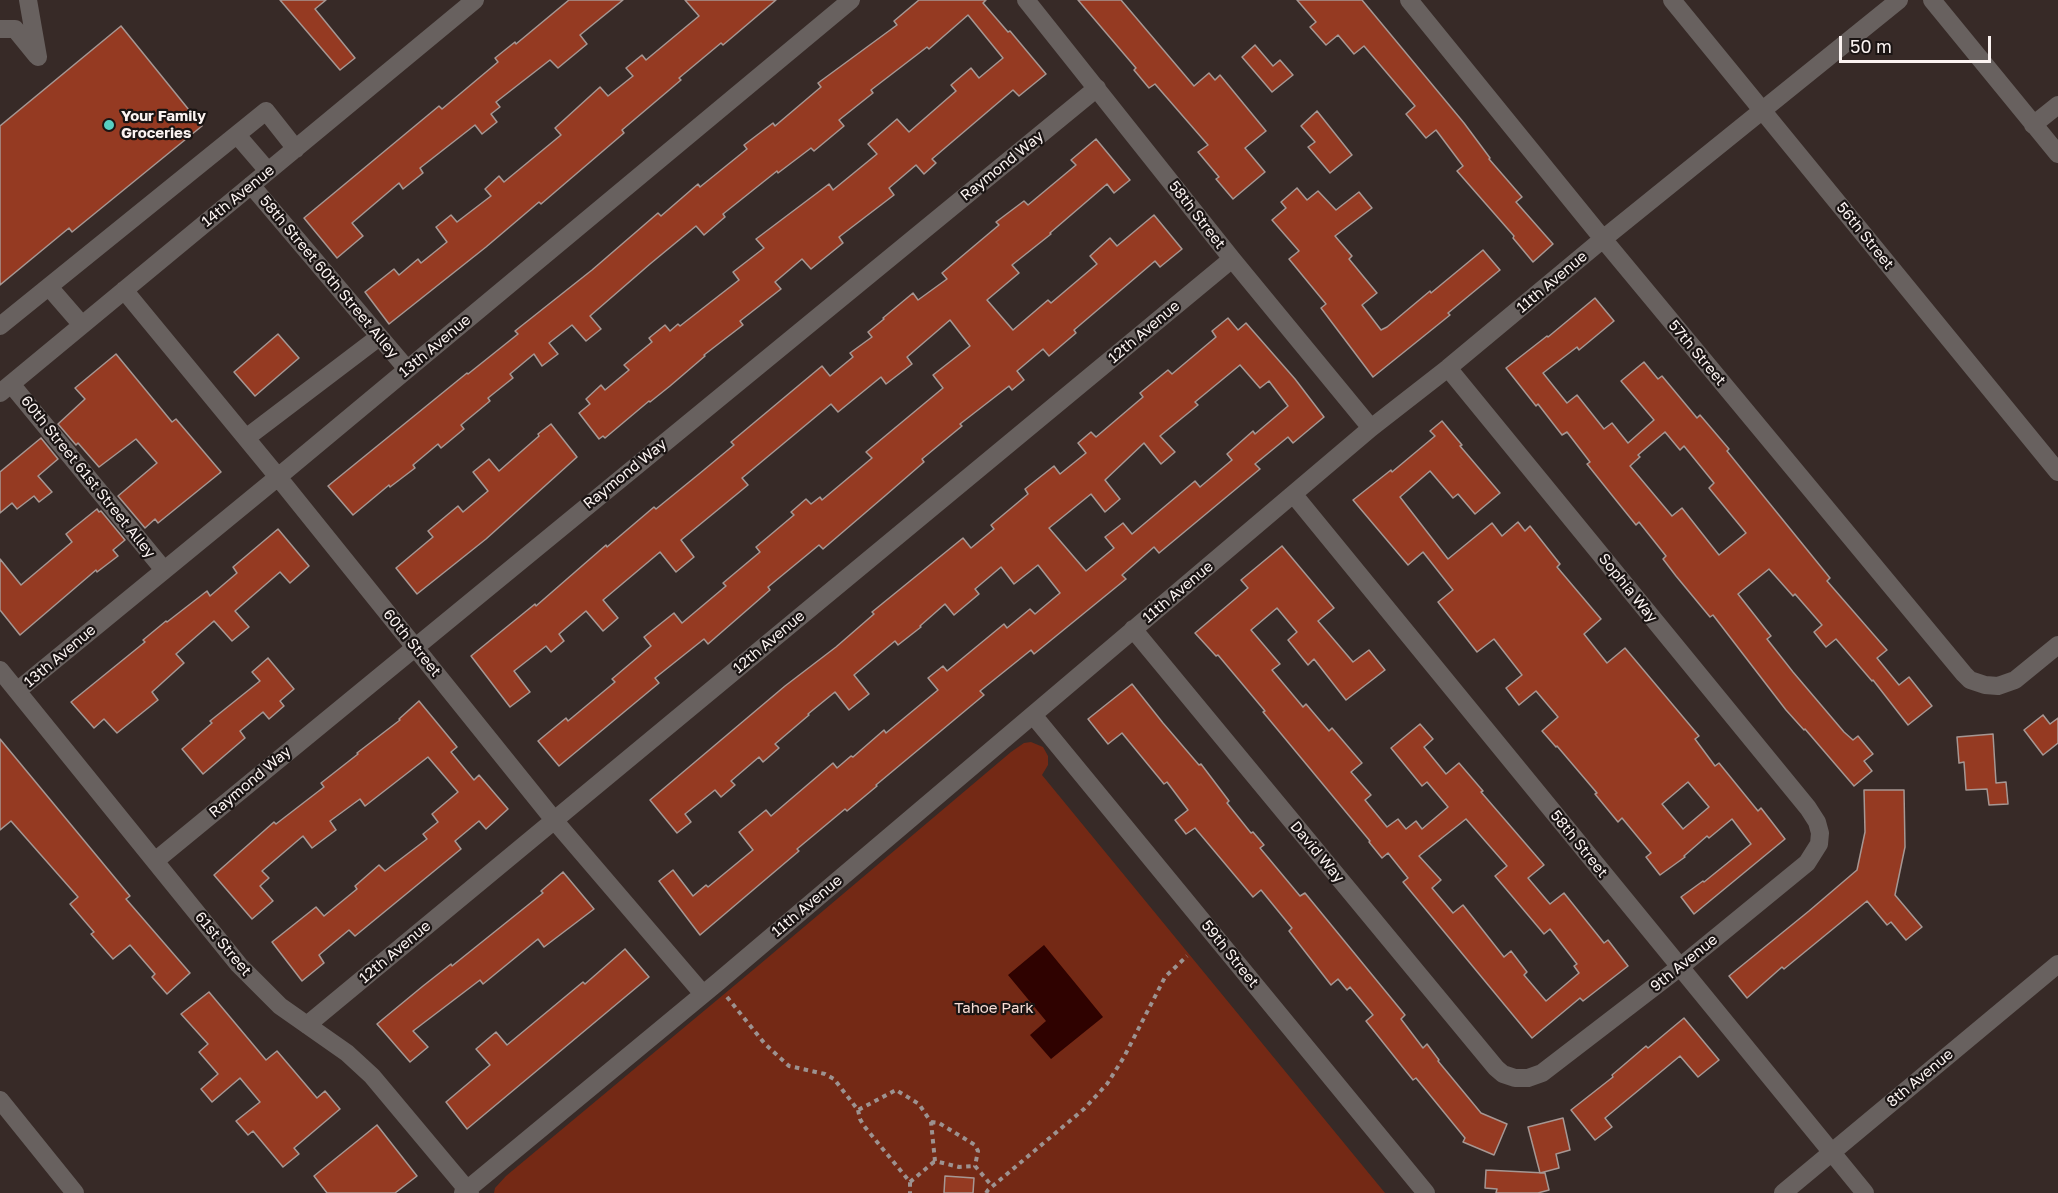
<!DOCTYPE html>
<html>
<head>
<meta charset="utf-8">
<style>
	body { margin:0 }
	#map { position:relative; width:2058px; height:1193px; overflow:hidden; background:#372a27; font-family:"Golos Text",sans-serif }
	canvas { display:block }
	.scale { position:absolute; left:1839px; top:36px; width:152px; height:27px; box-sizing:border-box; border:3px solid #fbf3f1; border-top:0; padding-left:8px; font-size:18px; line-height:21px; white-space:nowrap; color:#fbf3f1; -webkit-text-stroke:4px #1a1413; paint-order:stroke }
</style>
</head>
<body>
<div id="map">
<canvas width="2058" height="1193"></canvas>
<div class="scale">50 m</div>
</div>
<script>
const ctx = document.querySelector('canvas').getContext('2d');
ctx.lineJoin = 'round';
function fillPath(path, color) {
  ctx.fillStyle = color;
  ctx.fill(path, 'evenodd');
}
function toPath(rows) {
  const path = new Path2D();
  for (const r of rows) {
    path.moveTo(r[0], r[1]);
    for (let i = 2; i < r.length; i += 2) path.lineTo(r[i], r[i + 1]);
  }
  return path;
}
function strokePath(path, color, width, dash) {
  ctx.strokeStyle = color;
  ctx.lineWidth = width;
  ctx.lineCap = dash ? 'butt' : 'round';
  ctx.setLineDash(dash || []);
  ctx.stroke(path);
}
function write(font, color, halo, rows, align = 'center') {
  ctx.font = font + ' "Golos Text",sans-serif';
  ctx.lineWidth = 4.5;
  ctx.setLineDash([]);
  ctx.textBaseline = 'middle';
  ctx.strokeStyle = halo;
  ctx.fillStyle = color;
  for (const [text, x, y, turn = 0] of rows) {
    ctx.save();
    ctx.translate(x, y);
    ctx.rotate((+turn || 0) * Math.PI / 180);
    ctx.textAlign = isNaN(turn) ? turn : align;
    if (halo) ctx.strokeText(text, 0, 0);
    ctx.fillText(text, 0, 0);
    ctx.restore();
  }
}
fillPath(toPath([
	[1031,742,1043,747,1048,756,1048,765,1042,775,1385,1193,494,1193,495,1188,506,1176,759,965,1011,752,1024,743]
]), '#742915');
fillPath(toPath([
	[1044,945,1103,1017,1051,1059,1030,1035,1046,1021,1008,975]
]), '#2f0200');
const building = toPath([
	[280,0,326,0,315,9,355,58,340,70,280,0],
	[569,0,623,0,580,35,587,44,558,68,550,60,496,102,500,107,491,114,497,122,482,134,475,125,420,168,423,173,403,189,399,183,352,223,363,236,337,258,304,218,439,106,442,109,498,62,495,58,515,42,516,44,569,0],
	[685,0,776,0,723,45,721,43,679,78,681,80,622,130,624,133,569,180,541,204,539,202,486,247,389,324,365,292,394,269,399,275,418,259,421,263,447,242,436,227,451,215,457,222,491,196,485,189,499,176,504,182,561,135,555,128,600,87,608,96,633,76,626,68,642,55,646,60,699,16,685,0],
	[919,0,986,0,983,3,1008,32,1010,31,1046,74,1019,96,1013,90,932,159,936,163,924,174,916,165,889,188,894,195,839,237,843,243,811,269,802,259,775,282,781,289,740,321,743,325,704,355,705,356,670,386,650,402,649,401,605,438,603,436,599,439,579,413,590,404,586,399,601,385,605,390,629,370,624,365,652,342,649,338,665,325,670,331,678,324,680,326,739,280,733,272,764,248,756,239,829,184,833,190,877,154,868,144,897,119,909,132,956,91,951,85,971,68,979,78,1003,58,968,15,929,49,927,47,871,90,873,93,839,120,844,126,814,151,811,148,778,173,777,171,723,214,725,217,704,235,696,226,650,264,590,316,601,329,586,341,572,325,549,343,558,354,542,366,534,354,510,374,513,378,488,398,490,401,461,425,464,429,441,448,438,444,413,465,415,468,390,487,389,485,353,515,328,486,467,373,468,374,518,334,515,331,592,270,658,213,661,216,698,184,700,187,747,149,744,145,773,123,775,126,821,87,818,83,897,25,894,21,919,0],
	[1078,0,1121,0,1194,86,1209,73,1215,80,1220,75,1266,131,1245,148,1265,172,1233,199,1216,179,1219,177,1198,152,1208,145,1155,84,1149,88,1134,70,1136,68,1078,0],
	[1297,0,1362,0,1464,123,1490,158,1489,159,1522,197,1516,202,1553,244,1533,262,1513,238,1514,236,1457,171,1463,166,1436,130,1426,138,1406,114,1415,106,1364,46,1354,54,1338,35,1326,45,1310,27,1316,22,1297,0],
	[121,26,202,126,72,232,69,228,0,285,0,126,121,26],
	[1255,45,1273,66,1280,60,1293,75,1272,92,1242,57,1255,45],
	[1317,111,1352,155,1330,173,1308,147,1315,142,1301,126,1317,111],
	[1096,139,1130,180,1114,193,1107,184,1050,233,1051,234,1012,265,1019,273,987,300,1013,330,1048,300,1051,303,1097,264,1090,256,1110,238,1117,246,1154,215,1182,249,1160,267,1155,261,1074,330,1076,333,1049,356,1043,349,1017,371,1024,380,1012,390,1009,386,960,424,962,426,922,459,924,462,886,495,823,549,819,545,768,587,770,590,708,644,704,639,655,678,659,683,559,766,538,741,566,718,568,721,615,682,612,679,651,646,644,637,674,613,682,623,726,586,723,583,760,552,756,547,794,515,791,512,806,499,811,504,820,497,822,500,872,458,866,452,943,388,933,375,970,346,950,320,907,357,912,364,886,384,881,377,838,412,831,404,742,478,748,485,681,540,694,557,676,572,660,552,603,600,618,618,603,631,586,611,559,634,564,641,551,652,546,646,514,671,530,692,510,707,471,656,535,604,536,606,606,545,607,547,654,507,656,509,699,474,734,445,731,442,822,366,830,376,853,357,850,353,872,337,868,332,884,319,883,318,913,293,918,300,947,279,942,273,999,225,996,222,1024,201,1028,205,1076,165,1071,160,1096,139],
	[1297,188,1307,200,1318,191,1336,210,1359,192,1372,208,1335,236,1352,256,1349,259,1377,293,1362,305,1381,330,1387,327,1430,291,1431,293,1483,250,1500,270,1448,313,1450,315,1373,377,1321,308,1326,304,1289,259,1299,251,1272,220,1286,208,1281,202,1297,188],
	[1595,298,1614,321,1579,350,1577,347,1543,373,1567,403,1577,395,1604,429,1612,423,1628,443,1654,420,1621,381,1644,362,1658,379,1662,376,1697,418,1700,415,1729,449,1727,451,1830,578,1827,581,1887,650,1877,658,1899,685,1909,677,1932,706,1908,725,1873,680,1872,681,1836,639,1826,647,1814,632,1822,625,1795,594,1793,596,1769,569,1738,594,1771,636,1767,639,1793,672,1844,732,1853,740,1858,736,1873,754,1864,761,1872,771,1854,786,1805,729,1804,730,1786,710,1713,615,1710,617,1676,576,1663,559,1666,556,1639,522,1636,525,1611,494,1587,464,1590,462,1567,432,1562,435,1538,404,1536,406,1506,368,1547,336,1548,337,1595,298],
	[1665,432,1680,450,1684,446,1714,483,1709,488,1746,533,1719,555,1682,508,1672,516,1630,466,1640,457,1638,455,1665,432],
	[1228,318,1238,330,1246,323,1295,379,1324,417,1293,443,1288,437,1255,464,1260,469,1159,553,1154,547,1122,575,1126,579,1034,654,1031,650,980,691,984,695,876,785,877,786,847,811,845,809,797,849,799,851,700,935,659,881,673,870,693,896,706,885,708,887,753,850,739,832,766,810,771,816,833,763,837,768,851,756,853,757,884,730,886,733,938,690,928,678,943,666,947,671,1004,624,1007,628,1030,609,1035,614,1060,593,1038,565,1014,584,1001,567,975,589,979,594,954,615,945,604,920,626,921,627,898,645,895,641,854,675,869,694,849,710,835,692,808,714,809,715,775,744,779,748,763,762,759,757,731,781,735,785,721,797,715,790,685,814,691,822,677,833,650,800,785,686,836,647,874,614,872,612,963,538,971,548,994,529,991,525,1028,494,1025,489,1054,466,1060,474,1086,453,1078,443,1091,432,1096,437,1143,397,1140,393,1168,370,1172,374,1216,337,1212,331,1228,318],
	[1240,365,1260,388,1269,381,1288,406,1255,434,1253,431,1227,454,1232,460,1200,487,1195,481,1132,534,1123,523,1105,537,1114,548,1086,571,1049,528,1091,494,1105,512,1120,499,1105,480,1144,443,1161,464,1175,452,1160,436,1198,405,1195,402,1240,365],
	[278,334,299,358,255,396,234,372,278,334],
	[116,354,172,422,176,419,221,472,158,523,155,519,145,528,118,496,157,463,136,439,99,467,78,443,76,445,58,424,85,399,75,388,116,354],
	[1442,421,1462,445,1460,446,1500,493,1475,514,1458,494,1453,498,1430,471,1400,497,1448,559,1492,523,1502,536,1518,522,1525,531,1530,526,1560,564,1557,567,1601,619,1584,634,1607,663,1625,648,1699,736,1695,739,1715,766,1719,763,1758,811,1761,808,1785,839,1694,914,1681,897,1703,881,1704,882,1751,844,1732,819,1709,838,1707,836,1684,856,1685,857,1660,875,1646,857,1651,853,1622,818,1618,822,1595,794,1597,793,1557,746,1556,747,1542,731,1558,717,1536,691,1519,705,1506,688,1522,675,1494,639,1477,652,1438,602,1453,590,1423,552,1408,565,1353,500,1391,470,1392,472,1435,436,1430,431,1442,421],
	[1688,782,1709,807,1683,829,1662,804,1688,782],
	[551,424,577,457,486,539,417,594,396,568,433,537,428,531,458,506,463,512,488,491,473,472,489,459,499,471,539,436,538,434,551,424],
	[41,438,58,459,38,476,52,492,39,502,34,496,17,509,12,503,0,513,0,472,41,438],
	[97,509,99,512,101,511,125,540,113,550,118,556,97,572,96,570,20,635,0,610,0,559,21,585,72,542,66,534,97,509],
	[278,529,309,566,290,583,280,572,235,611,249,627,232,641,214,621,176,654,184,663,152,692,158,700,117,733,104,719,94,728,71,702,145,642,143,640,166,621,167,622,207,591,210,596,237,573,233,567,278,529],
	[1282,546,1334,608,1318,621,1353,662,1369,650,1385,670,1346,700,1314,659,1308,665,1288,640,1297,632,1277,608,1251,630,1280,664,1272,670,1303,707,1306,704,1329,731,1332,728,1362,763,1351,772,1371,795,1365,800,1387,827,1398,819,1406,829,1416,821,1422,829,1448,807,1427,782,1422,786,1391,748,1420,724,1433,739,1424,747,1446,774,1459,763,1483,791,1481,792,1544,865,1528,878,1550,904,1564,893,1604,943,1608,940,1628,966,1583,1001,1580,998,1532,1038,1403,882,1408,878,1388,853,1382,858,1369,842,1370,841,1263,712,1265,711,1218,655,1216,656,1195,633,1248,588,1241,580,1282,546],
	[1466,819,1507,866,1495,876,1544,934,1550,929,1577,964,1574,966,1579,973,1546,1001,1524,975,1527,972,1511,951,1504,957,1463,905,1453,913,1432,888,1441,880,1419,856,1466,819],
	[268,658,294,689,280,701,284,706,269,719,263,712,240,731,245,738,203,774,182,749,212,723,210,721,260,681,252,672,268,658],
	[1132,684,1163,723,1199,765,1201,764,1229,801,1227,803,1251,833,1253,832,1264,845,1260,848,1300,896,1305,893,1405,1015,1401,1019,1423,1048,1427,1044,1439,1060,1438,1061,1481,1113,1507,1124,1494,1155,1463,1142,1465,1138,1416,1078,1413,1080,1366,1021,1373,1015,1350,987,1347,990,1338,979,1331,985,1289,931,1292,928,1261,890,1253,897,1195,828,1186,834,1175,820,1188,810,1167,782,1164,784,1122,733,1108,744,1088,719,1132,684],
	[419,701,457,747,451,752,474,780,479,775,508,809,486,829,479,821,455,841,461,849,355,936,349,930,319,955,324,963,302,981,272,942,316,907,324,916,357,889,355,886,379,865,385,871,427,839,423,834,438,822,432,814,458,792,428,757,365,806,360,799,330,821,336,830,312,848,303,836,262,871,269,878,260,886,273,901,252,919,214,875,274,822,276,824,324,787,321,783,358,754,357,753,400,720,399,719,419,701],
	[2043,715,2050,724,2058,718,2058,743,2043,755,2024,730,2043,715],
	[1993,734,1996,783,2006,782,2008,804,1989,805,1987,789,1966,790,1964,762,1959,763,1957,737,1993,734],
	[0,739,130,896,126,899,190,973,167,994,152,977,155,974,130,945,113,959,91,934,94,932,70,904,78,897,11,821,0,830,0,739],
	[1864,790,1904,790,1905,847,1895,895,1922,927,1906,940,1891,922,1887,925,1867,901,1784,969,1782,967,1747,998,1729,976,1809,911,1857,870,1865,832,1864,790],
	[563,872,594,909,544,947,538,939,483,984,480,980,413,1031,428,1047,410,1062,377,1024,423,986,451,964,452,966,543,893,541,891,563,872],
	[625,949,649,977,467,1129,446,1102,490,1065,476,1049,496,1032,507,1045,583,982,585,984,625,949],
	[209,992,266,1060,277,1051,317,1098,325,1091,340,1109,294,1148,299,1154,283,1167,253,1131,248,1135,236,1121,260,1102,240,1078,212,1102,201,1089,218,1074,199,1052,208,1044,181,1014,209,992],
	[1684,1018,1719,1060,1698,1077,1680,1056,1605,1118,1612,1127,1595,1140,1571,1110,1613,1077,1612,1075,1646,1046,1648,1048,1684,1018],
	[1563,1118,1570,1150,1556,1154,1559,1168,1540,1173,1528,1127,1563,1118],
	[377,1125,417,1176,395,1193,327,1193,314,1176,377,1125],
	[1486,1170,1545,1173,1549,1190,1538,1193,1496,1193,1497,1189,1485,1188,1486,1170],
	[945,1176,974,1178,973,1193,944,1193,945,1176]
]);
fillPath(building, '#953a22');
strokePath(building, '#a69793', 1.5);
strokePath(toPath([
	[727,997,765,1044,789,1066,825,1074,834,1079,858,1110,896,1090,919,1104,931,1122,935,1161,959,1167,975,1166],
	[858,1110,860,1119,864,1126,910,1182,910,1193],
	[931,1122,939,1123,975,1145,978,1151,975,1166,992,1186],
	[910,1182,935,1161],
	[986,1193,988,1190,1084,1109,1107,1084,1124,1057,1165,977,1187,956]
]), '#9d9290', 4, [4.5, 4.5]);
strokePath(toPath([
	[28,0,38,57],
	[1026,0,1232,259,1371,428],
	[1409,0,1603,239,1964,674,1970,680,1985,685,1998,686,2015,680,2058,645],
	[1672,0,2058,472],
	[1932,0,2058,154],
	[0,29,15,29,37,56],
	[2033,125,2058,105],
	[237,135,268,171],
	[251,185,407,369],
	[49,287,82,325],
	[124,290,278,477,554,820,703,994],
	[0,326,266,111,296,149],
	[11,384,164,570],
	[0,393,475,0],
	[246,438,379,337],
	[1294,495,1865,1193],
	[1133,629,1496,1068,1503,1074,1515,1078,1528,1078,1542,1073,1680,967,1807,863,1819,844,1820,833,1817,822,1808,808,1448,368],
	[0,670,239,965,280,1006,347,1053,372,1076,470,1193],
	[17,691,278,477,851,0],
	[1033,715,1426,1193],
	[155,861,1097,88],
	[307,1025,1232,259],
	[0,1100,75,1193],
	[463,1193,718,982,1371,428,1448,368,1603,239,1899,0],
	[1783,1193,2058,964]
]), '#68615f', 18);
for (const [x, y, r, color] of [
	[109,125,6,"#57cec1"]
]) {
  const dot = new Path2D();
  dot.arc(x, y, r, 0, 2 * Math.PI);
  ctx.fillStyle = color;
  ctx.fill(dot);
  strokePath(dot, '#1a1413', 2);
}
write('bold 15px', '#fbf3f1', '#1a1413', [
	["Your Family",121,116],
	["Groceries",121,133]
], 'left');
write('15px', '#fbf3f1', '#1a1413', [
	["Raymond Way",1002,166,-39],
	["14th Avenue",238,196,-39],
	["58th Street",1197,215,52],
	["56th Street",1865,236,51],
	["58th Street 60th Street Alley",329,277,50],
	["11th Avenue",1552,282,-40],
	["12th Avenue",1144,332,-40],
	["13th Avenue",435,346,-40],
	["57th Street",1697,353,50],
	["Raymond Way",625,474,-39],
	["60th Street 61st Street Alley",88,477,51],
	["Sophia Way",1628,588,51],
	["11th Avenue",1178,592,-40],
	["12th Avenue",769,642,-40],
	["60th Street",412,643,51],
	["13th Avenue",60,656,-40],
	["Raymond Way",250,782,-40],
	["58th Street",1579,844,51],
	["David Way",1317,852,50],
	["11th Avenue",807,906,-40],
	["61st Street",223,944,50],
	["12th Avenue",395,952,-40],
	["59th Street",1230,954,51],
	["9th Avenue",1684,963,-39],
	["8th Avenue",1920,1078,-40]
]);
write('15px', '#f8ddd5', '#1a1413', [
	["Tahoe Park",994,1008]
]);
</script>
</body>
</html>
